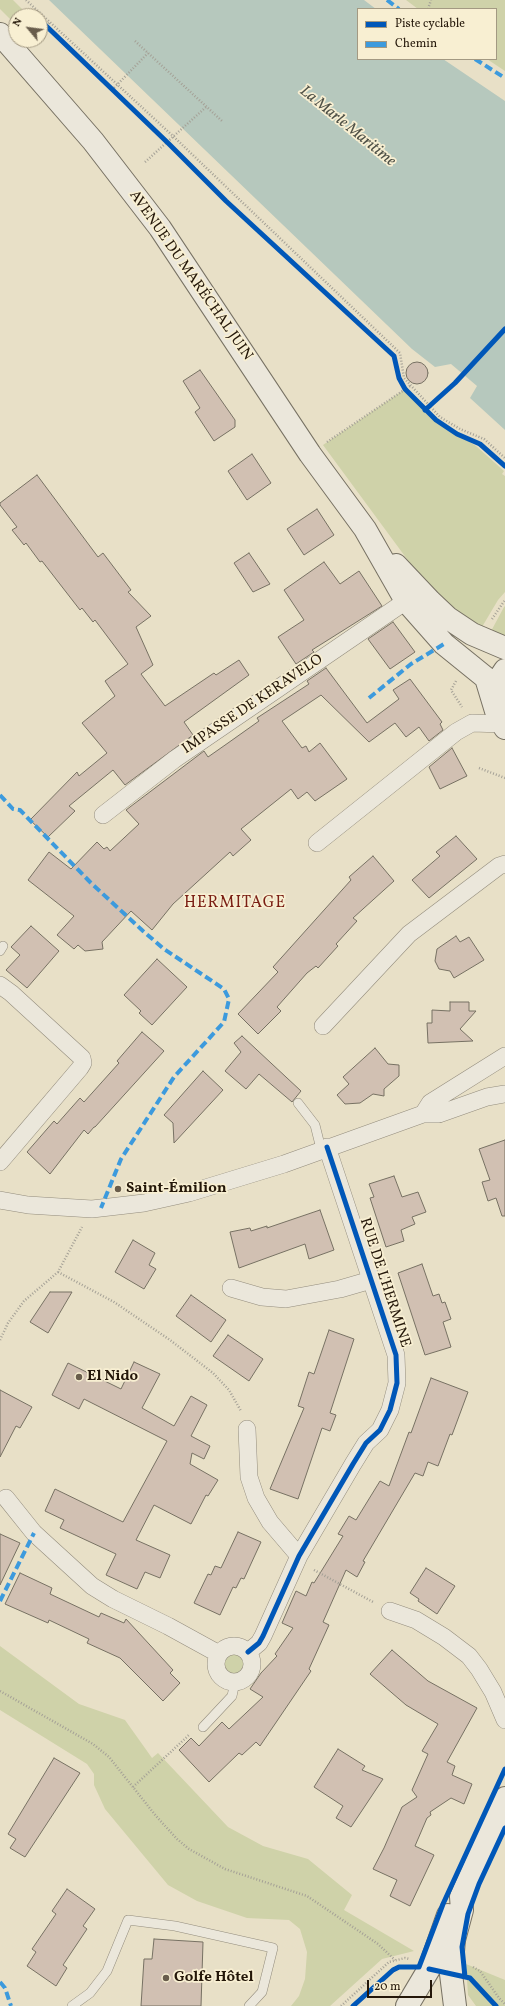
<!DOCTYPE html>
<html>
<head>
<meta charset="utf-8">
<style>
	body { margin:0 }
	#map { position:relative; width:505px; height:2006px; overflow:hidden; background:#e8e0c7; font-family:Vollkorn,serif }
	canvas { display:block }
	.legend { position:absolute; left:357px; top:8px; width:140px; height:52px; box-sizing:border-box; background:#f8efd2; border:1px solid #a39982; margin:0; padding:5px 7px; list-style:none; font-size:12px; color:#241709 }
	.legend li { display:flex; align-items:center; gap:8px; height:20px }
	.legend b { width:20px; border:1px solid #a39982 }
	.north { position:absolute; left:8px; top:8px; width:40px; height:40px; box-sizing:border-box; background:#f8efd2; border:1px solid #a39982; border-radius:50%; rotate:299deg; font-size:11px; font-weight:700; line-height:16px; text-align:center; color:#241709 }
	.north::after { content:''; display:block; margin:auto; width:14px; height:18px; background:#695d4c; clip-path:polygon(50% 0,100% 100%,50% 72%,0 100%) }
	.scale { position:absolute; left:367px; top:1980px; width:65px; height:18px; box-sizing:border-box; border:2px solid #241709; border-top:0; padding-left:5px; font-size:12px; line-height:14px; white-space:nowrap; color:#241709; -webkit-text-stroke:3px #f8efd2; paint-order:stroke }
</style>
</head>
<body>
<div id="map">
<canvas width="505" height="2006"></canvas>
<ul class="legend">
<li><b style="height:5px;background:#0057b8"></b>Piste cyclable</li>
<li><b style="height:5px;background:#3c9add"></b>Chemin</li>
</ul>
<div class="north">N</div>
<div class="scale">20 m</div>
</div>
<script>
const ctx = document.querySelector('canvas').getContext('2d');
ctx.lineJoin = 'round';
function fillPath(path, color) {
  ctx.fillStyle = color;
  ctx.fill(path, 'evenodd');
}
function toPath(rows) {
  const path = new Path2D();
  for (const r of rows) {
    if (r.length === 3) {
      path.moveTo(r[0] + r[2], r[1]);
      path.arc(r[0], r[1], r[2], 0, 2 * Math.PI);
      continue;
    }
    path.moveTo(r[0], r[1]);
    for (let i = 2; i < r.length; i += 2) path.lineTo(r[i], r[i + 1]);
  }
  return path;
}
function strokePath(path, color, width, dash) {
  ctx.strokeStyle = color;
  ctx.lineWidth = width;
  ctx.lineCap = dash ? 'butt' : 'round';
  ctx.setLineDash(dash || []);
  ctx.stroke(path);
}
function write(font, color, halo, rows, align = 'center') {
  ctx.font = font + ' Vollkorn,serif';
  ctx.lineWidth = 3.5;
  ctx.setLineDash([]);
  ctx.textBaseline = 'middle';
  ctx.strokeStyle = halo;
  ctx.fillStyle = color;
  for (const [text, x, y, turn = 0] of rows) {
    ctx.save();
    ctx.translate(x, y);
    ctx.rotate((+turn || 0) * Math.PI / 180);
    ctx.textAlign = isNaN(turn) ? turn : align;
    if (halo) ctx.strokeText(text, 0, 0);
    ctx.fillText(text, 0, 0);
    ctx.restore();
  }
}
fillPath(toPath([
	[0,0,13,0,29,16,16,16,16,25,0,9],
	[406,0,505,0,505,71,487,59,496,59,496,9,418,9],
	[405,389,436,420,476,446,504,471,502,474,505,476,505,592,498,600,479,632,459,621,418,574,323,445],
	[505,606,505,638,489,635,504,607],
	[0,1646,79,1704,125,1720,152,1758,158,1753,228,1827,263,1846,308,1859,352,1895,344,1910,414,1951,382,1959,330,2006,291,2006,299,1996,305,1979,307,1952,300,1929,289,1920,247,1918,197,1901,168,1885,105,1809,94,1785,94,1774,87,1764,0,1710],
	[234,1664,12],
	[466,1964,505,1980,505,2006,476,2006,468,1995]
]), '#cfd2a9');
fillPath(toPath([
	[49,0,364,0,376,9,358,9,358,59,443,59,505,101,505,430,470,398,477,386,451,364,435,367,412,349]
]), '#b6c8bd');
const building = toPath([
	[417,373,11],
	[200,370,235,420,235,427,214,441,195,412,200,408,183,381,200,370],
	[252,454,271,483,247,500,228,471,252,454],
	[37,475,98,557,103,553,131,590,128,592,151,616,136,627,153,665,141,674,165,706,214,673,216,675,239,660,249,675,184,722,193,735,125,785,113,770,69,806,75,811,48,837,30,820,77,772,79,776,107,753,82,723,115,696,105,681,128,664,95,620,93,622,82,608,80,610,42,561,40,562,26,543,24,545,12,530,17,527,0,505,0,503,37,475],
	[317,509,334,535,304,555,287,529,317,509],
	[249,553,270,584,253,592,234,563,249,553],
	[324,562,340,584,359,571,382,606,312,650,314,652,296,664,278,637,304,620,284,590,324,562],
	[393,622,415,652,390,669,368,639,393,622],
	[326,668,367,723,399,699,393,690,410,679,442,722,440,724,443,730,429,741,419,727,406,737,395,723,369,742,321,695,282,721,302,748,306,746,309,752,320,743,347,779,315,801,307,792,298,799,291,789,241,829,251,840,233,856,230,852,173,904,152,930,131,911,102,942,103,949,85,951,78,945,74,949,57,935,74,916,28,880,49,852,71,869,97,842,104,849,107,847,110,851,139,824,126,810,204,751,208,757,228,743,259,721,257,718,309,684,307,681,326,668],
	[452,748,467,776,440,789,429,767,452,748],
	[456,836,477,859,429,898,412,880,440,856,436,852,456,836],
	[373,856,394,881,353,918,357,921,336,944,338,946,318,968,316,966,307,973,277,1007,281,1011,258,1034,238,1014,278,972,273,967,351,880,349,877,373,856],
	[31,926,59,951,27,988,6,970,20,955,11,947,31,926],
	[456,936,460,942,469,937,484,960,454,978,450,971,439,969,435,961,437,949,456,936],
	[157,959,187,987,152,1025,139,1013,141,1011,124,995,157,959],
	[450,1002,469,1002,469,1011,476,1011,460,1029,473,1041,428,1043,427,1023,432,1023,432,1010,450,1011,450,1002],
	[142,1032,164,1051,95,1127,94,1127,88,1134,84,1130,50,1174,27,1152,54,1121,57,1124,80,1098,84,1102,119,1063,117,1061,142,1032],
	[242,1036,301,1091,292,1102,259,1074,246,1089,225,1071,241,1052,234,1043,242,1036],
	[375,1048,388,1064,399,1065,399,1076,384,1089,384,1096,373,1094,360,1103,345,1104,337,1095,349,1084,343,1077,375,1048],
	[203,1071,223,1090,174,1143,173,1123,164,1115,203,1071],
	[505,1140,505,1216,502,1216,496,1198,488,1201,482,1182,490,1180,479,1149,505,1140],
	[394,1176,402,1197,418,1192,426,1212,412,1217,415,1224,401,1230,404,1241,386,1247,370,1198,374,1197,369,1184,394,1176],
	[320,1210,334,1250,309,1259,305,1244,239,1268,230,1232,250,1228,251,1231,267,1226,267,1228,320,1210],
	[133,1240,155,1253,149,1265,156,1269,144,1289,115,1272,133,1240],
	[422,1264,433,1296,439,1294,442,1303,445,1302,451,1319,443,1322,451,1347,425,1355,398,1273,422,1264],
	[50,1292,72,1292,48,1333,30,1322,50,1292],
	[191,1295,226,1320,211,1342,176,1316,191,1295],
	[329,1330,354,1339,330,1413,336,1415,330,1431,322,1428,298,1499,270,1489,304,1408,298,1406,309,1372,314,1374,329,1330],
	[228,1335,263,1359,249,1381,213,1356,228,1335],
	[134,1362,160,1374,142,1408,174,1426,191,1396,207,1405,191,1436,210,1446,204,1459,192,1453,190,1464,218,1480,208,1496,206,1495,191,1524,154,1505,136,1540,170,1555,160,1578,145,1572,137,1589,106,1575,116,1554,60,1528,64,1520,45,1511,55,1489,123,1522,167,1441,84,1399,79,1409,52,1395,68,1363,121,1389,134,1362],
	[431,1378,468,1392,452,1435,450,1434,438,1466,428,1462,423,1476,415,1473,363,1561,365,1562,357,1577,346,1570,323,1622,329,1625,309,1669,311,1671,260,1746,256,1742,242,1755,239,1753,209,1782,179,1750,191,1738,199,1746,222,1722,229,1729,263,1697,250,1689,261,1673,277,1656,275,1654,293,1628,282,1623,296,1591,306,1596,312,1582,314,1583,343,1536,338,1534,349,1516,356,1520,380,1481,389,1486,409,1432,411,1433,431,1378],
	[0,1390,32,1407,20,1428,16,1426,0,1457,0,1390],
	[238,1532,261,1542,244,1579,241,1578,236,1588,233,1587,220,1615,194,1603,208,1574,211,1575,215,1566,221,1568,238,1532],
	[0,1534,20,1543,0,1585,0,1534],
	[426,1568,455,1586,437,1614,418,1601,419,1599,410,1593,426,1568],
	[20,1573,52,1588,50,1594,99,1617,101,1613,124,1623,126,1619,173,1670,170,1673,180,1683,163,1701,120,1658,87,1643,89,1639,49,1620,48,1623,5,1604,20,1573],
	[392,1650,428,1681,477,1708,447,1762,455,1766,452,1775,472,1784,464,1804,451,1798,430,1812,431,1815,427,1818,415,1846,434,1855,410,1906,390,1896,397,1880,373,1869,384,1848,402,1807,417,1797,412,1790,428,1754,422,1751,438,1724,406,1705,370,1674,392,1650],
	[338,1749,365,1766,362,1770,383,1779,351,1827,336,1818,343,1806,314,1787,338,1749],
	[54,1758,80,1773,25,1857,10,1848,16,1839,8,1834,54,1758],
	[67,1889,95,1909,83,1926,87,1929,63,1965,67,1968,56,1986,27,1966,36,1952,32,1949,56,1914,52,1911,67,1889],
	[154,1939,203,1942,201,2006,141,2006,144,1959,152,1959,154,1939]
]);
fillPath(building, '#d1c0b2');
strokePath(building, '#777163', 1);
const service = toPath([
	[0,951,3,946],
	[298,1103,315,1125,321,1149],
	[203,1727,232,1696,235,1682],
	[72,2006,90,1993,107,1971,128,1920,175,1926,273,1948,262,1992,249,2006]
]);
const minor = toPath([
	[103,815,175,759,406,601],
	[317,843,456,732,472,723,503,724],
	[0,985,11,993,82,1058,83,1063,80,1068,0,1162],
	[323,1026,409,934,499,866,505,864],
	[423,1114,430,1103,505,1056],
	[0,1200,28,1205,92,1209,144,1203,189,1193,284,1164,423,1114,439,1114,487,1097,505,1094],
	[231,1288,262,1297,286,1299,340,1289,371,1280],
	[247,1429,249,1477,256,1498,270,1522,299,1556],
	[6,1498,34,1533,92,1586,113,1599,168,1626,219,1654],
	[390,1611,416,1620,444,1637,469,1656,479,1669,493,1692,505,1720],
	[234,1664,18],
	[248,1652,259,1643,263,1636,299,1556,353,1464,366,1443,380,1430,390,1410,397,1383,396,1355,327,1147]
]);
const secondary = toPath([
	[0,34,93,141,160,228,310,454,365,529,406,601,444,644,486,678,496,711],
	[396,565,430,601,448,618,472,634,505,648],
	[505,670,499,679,495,694,496,711,505,728],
	[407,2006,429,1969,448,1915],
	[455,2006,451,1974,454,1940,462,1910,461,1897,505,1798]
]);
strokePath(service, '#938c7d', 10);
strokePath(minor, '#938c7d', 18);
strokePath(secondary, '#777163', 24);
strokePath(toPath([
	[26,0,174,137,400,353,404,378,440,417,460,429,484,439,505,458],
	[428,9,431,0],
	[40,32,50,22],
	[135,41,222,121],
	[112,90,148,53],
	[145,162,206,107],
	[327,442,410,386],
	[492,619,505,600],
	[456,681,451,690,462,707],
	[479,768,505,778],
	[58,1272,114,1302,170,1340,213,1373,229,1390,241,1411],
	[0,1340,8,1323,24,1301,58,1272,82,1227],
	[314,1570,373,1602],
	[0,1691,93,1744,109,1757,156,1816,177,1839,189,1849,225,1869,307,1896,378,1944,395,1960],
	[133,1787,190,1734],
	[473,1967,480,1971,499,1998,505,2004],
	[341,2006,389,1962,405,1958,409,1959]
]), '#a4a096', 2.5, [1, 2]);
strokePath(service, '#ebe7db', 9);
strokePath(minor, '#ebe7db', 17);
strokePath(secondary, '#ebe7db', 22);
strokePath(toPath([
	[387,0,399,9],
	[475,59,505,78],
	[369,698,411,664,444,644],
	[0,795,13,809,20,810,91,883,143,931,164,949,224,989,229,999,224,1022,174,1077,121,1159,101,1208],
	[0,1601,34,1533],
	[0,1982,5,1988,11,2006]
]), '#3c9add', 4, [8, 4]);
strokePath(toPath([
	[40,20,168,143,226,201,394,356,399,378,405,389,436,420,457,434,480,444,505,466],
	[425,410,455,383,505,329],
	[248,1652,259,1643,263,1636,299,1556,353,1464,366,1443,380,1430,390,1410,397,1383,396,1355,327,1147],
	[429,1969,470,1978,496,2006],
	[465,1977,462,1947,468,1914,479,1884,505,1828],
	[353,2006,393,1970,399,1967,419,1967,443,1904,505,1769]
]), '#0057b8', 5);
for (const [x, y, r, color] of [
	[118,1189,4,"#695d4c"],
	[79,1377,4,"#695d4c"],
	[166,1978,4,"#695d4c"]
]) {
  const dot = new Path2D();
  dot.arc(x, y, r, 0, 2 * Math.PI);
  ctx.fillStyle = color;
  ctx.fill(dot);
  strokePath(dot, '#f8efd2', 1.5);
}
write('15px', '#241709', '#f8efd2', [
	["AVENUE DU MARÉCHAL JUIN",190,276,55],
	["IMPASSE DE KERAVELO",253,705,-34],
	["RUE DE L'HERMINE",384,1283,72]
]);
write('bold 15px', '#241709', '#f8efd2', [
	["Saint-Émilion",126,1189],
	["El Nido",87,1377],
	["Golfe Hôtel",174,1978]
], 'left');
write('italic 16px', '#4f5147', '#f8efd2', [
	["La Marle Maritime",347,127,39]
]);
ctx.letterSpacing = '1px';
write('16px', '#7a1f14', '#f8efd2', [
	["HERMITAGE",235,904]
]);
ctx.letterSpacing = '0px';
</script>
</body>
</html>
